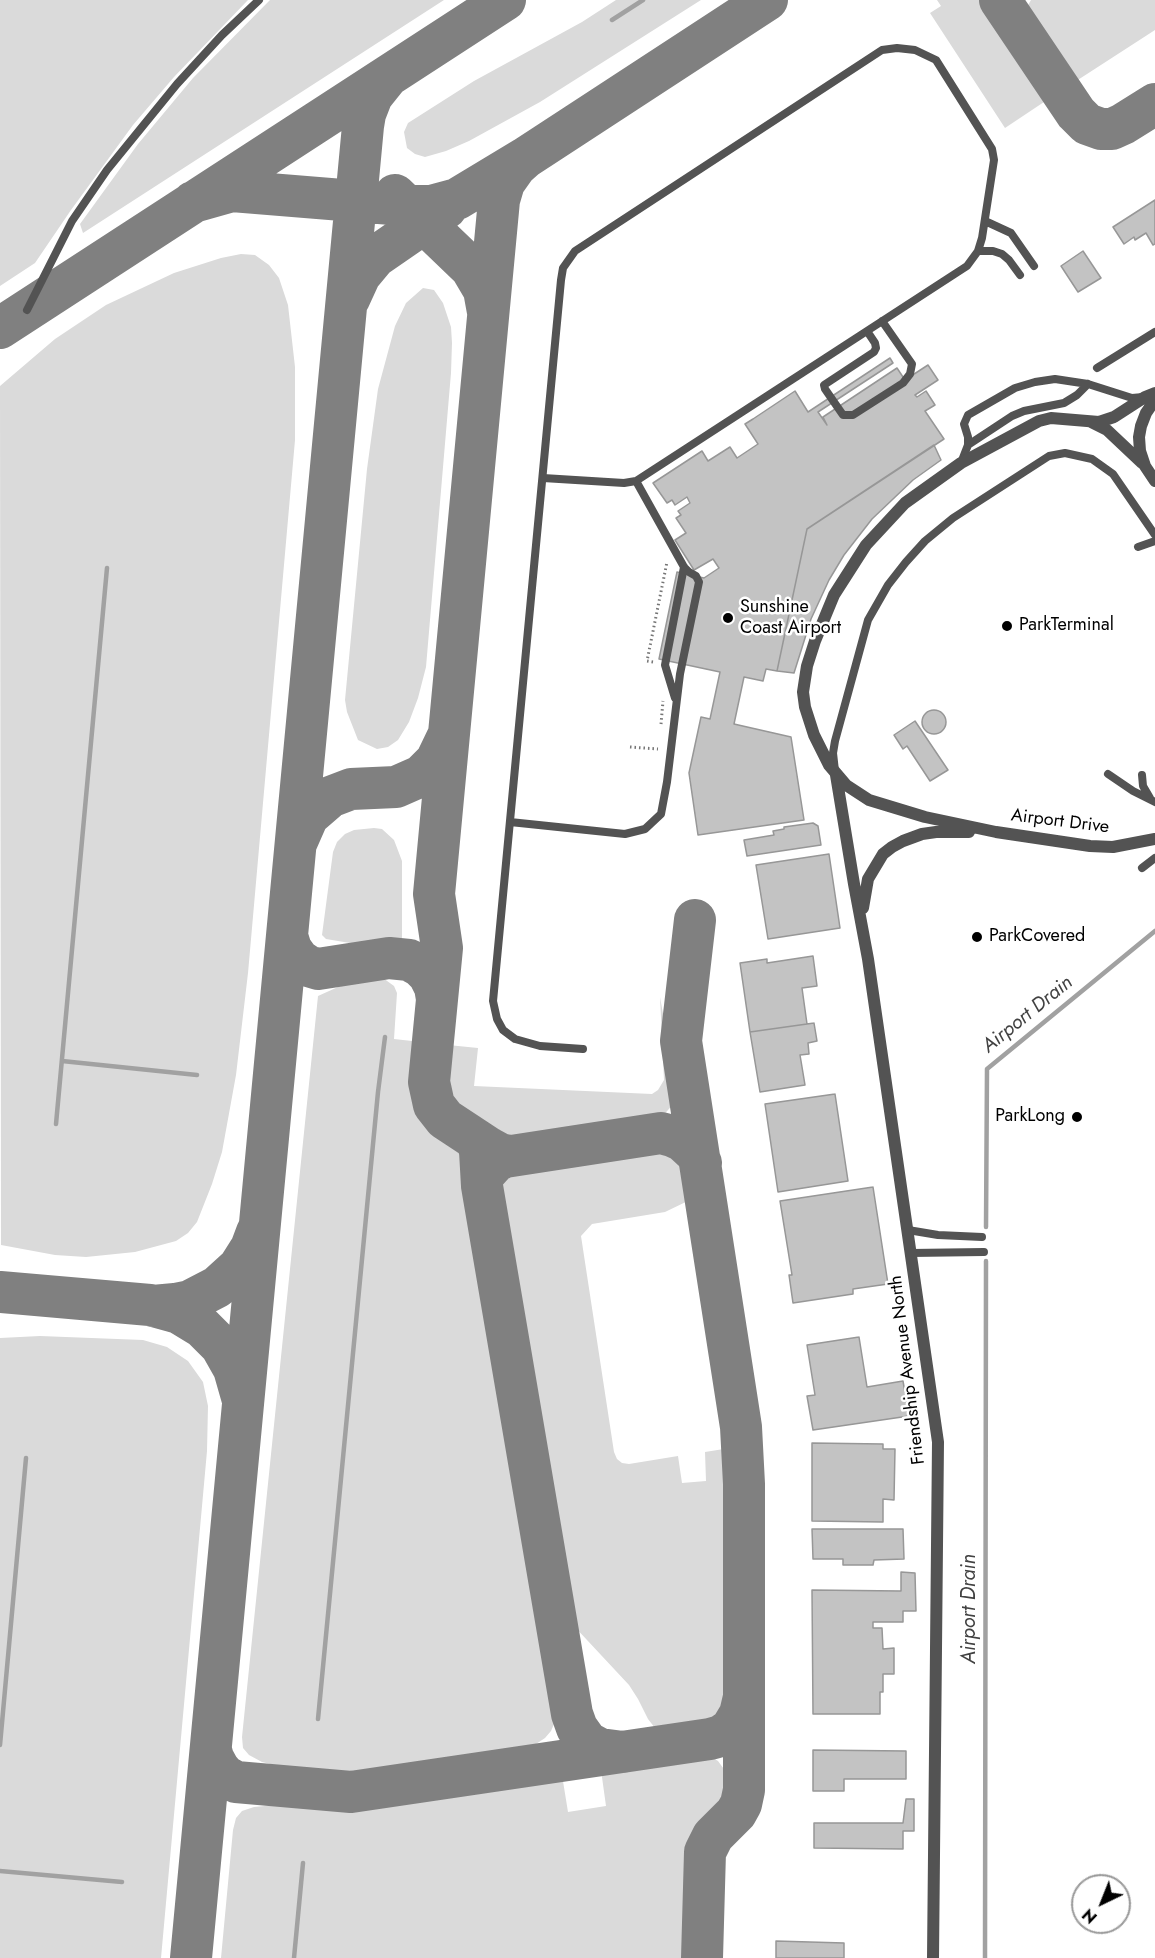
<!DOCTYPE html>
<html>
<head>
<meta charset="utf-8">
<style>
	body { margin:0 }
	#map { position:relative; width:1155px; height:1958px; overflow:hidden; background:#fff; font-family:Jost,sans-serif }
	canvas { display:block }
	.north { position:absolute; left:1071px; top:1874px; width:60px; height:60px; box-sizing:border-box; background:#fff; border:2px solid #999; border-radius:50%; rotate:223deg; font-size:16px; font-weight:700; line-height:24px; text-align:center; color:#000 }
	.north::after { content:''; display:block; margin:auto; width:21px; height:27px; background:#000; clip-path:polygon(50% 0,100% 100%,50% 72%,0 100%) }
</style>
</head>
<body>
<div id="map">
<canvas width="1155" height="1958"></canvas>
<div class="north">N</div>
</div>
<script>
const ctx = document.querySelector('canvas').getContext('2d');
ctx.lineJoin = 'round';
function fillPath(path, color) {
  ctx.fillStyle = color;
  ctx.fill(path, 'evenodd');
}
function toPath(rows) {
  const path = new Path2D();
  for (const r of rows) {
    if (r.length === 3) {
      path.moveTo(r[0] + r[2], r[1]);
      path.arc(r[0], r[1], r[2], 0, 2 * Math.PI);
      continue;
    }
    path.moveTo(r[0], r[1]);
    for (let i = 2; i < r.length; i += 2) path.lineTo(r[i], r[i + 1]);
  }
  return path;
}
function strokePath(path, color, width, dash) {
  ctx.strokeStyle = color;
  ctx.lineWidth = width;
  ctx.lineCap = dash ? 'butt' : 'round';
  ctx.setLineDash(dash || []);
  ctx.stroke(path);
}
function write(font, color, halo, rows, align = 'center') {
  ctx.font = font + ' Jost,sans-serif';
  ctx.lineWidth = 5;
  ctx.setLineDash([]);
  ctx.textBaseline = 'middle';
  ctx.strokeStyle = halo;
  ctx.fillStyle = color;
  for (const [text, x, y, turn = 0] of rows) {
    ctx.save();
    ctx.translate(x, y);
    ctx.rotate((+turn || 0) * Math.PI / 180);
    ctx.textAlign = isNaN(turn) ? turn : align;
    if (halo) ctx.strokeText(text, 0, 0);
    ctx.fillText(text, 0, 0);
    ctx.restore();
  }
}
fillPath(toPath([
	[0,0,248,0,174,77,133,125,71,210,35,263,0,286],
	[270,0,444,0,83,233,80,224,138,144,193,78],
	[616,0,701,0,540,102,469,141,446,151,425,157,415,154,407,148,404,132,408,123,474,81,582,22],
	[937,0,989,0,1053,96,1005,128,930,13,941,6],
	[1031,0,1155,0,1155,30,1070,85,1028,24,1027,7],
	[241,254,255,255,269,265,279,278,288,305,295,367,295,440,248,973,236,1075,222,1152,212,1184,197,1222,188,1233,176,1241,135,1252,86,1257,55,1255,1,1245,0,386,55,339,106,305,174,273,221,258],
	[423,288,434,290,443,303,451,327,452,343,451,373,426,667,418,698,409,722,398,740,388,747,377,749,358,740,347,712,345,700,367,469,378,389,395,326,406,303],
	[374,828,382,829,394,840,402,861,402,940,356,944,326,939,322,935,333,852,337,842,345,834,354,830],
	[372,977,383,978,394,986,397,993,394,1039,421,1042,417,1077,420,1107,428,1120,437,1130,468,1150,558,1704,557,1717,551,1731,545,1738,524,1752,509,1756,400,1772,335,1775,308,1773,262,1762,249,1755,243,1748,242,1737,318,996,338,987],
	[660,997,677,1093,675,1102,661,1118,653,1122,521,1143,511,1142,503,1141,466,1117,456,1108,449,1097,446,1086,448,1045,478,1048,474,1086,652,1094,658,1090,664,1080],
	[657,1147,676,1151,689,1165,694,1198,665,1212,592,1224,581,1236,614,1452,617,1459,622,1463,629,1464,678,1456,682,1483,706,1481,705,1452,730,1448,730,1674,726,1701,723,1712,710,1725,660,1730,655,1728,648,1719,638,1699,629,1685,573,1625,564,1608,496,1198,501,1179,509,1171],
	[40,1336,143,1340,167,1347,188,1361,203,1382,208,1406,207,1451,161,1958,0,1958,0,1338],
	[700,1754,710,1756,718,1761,729,1776,731,1785,728,1798,720,1811,700,1831,692,1849,690,1859,688,1958,221,1958,233,1830,236,1818,242,1811,254,1807,286,1804,334,1808,348,1807,562,1775,568,1812,606,1806,601,1770]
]), '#dadada');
strokePath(toPath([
	[612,20,643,0],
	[62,1061,197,1075],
	[56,1124,107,568],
	[986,1227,987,1069,1155,931],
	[318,1719,378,1092,385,1037],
	[0,1745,26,1458],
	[0,1871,122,1882],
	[294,1958,303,1863],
	[985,1958,986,1261]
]), '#a1a1a1', 4.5);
strokePath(toPath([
	[1000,0,1076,113,1087,124,1101,129,1112,129,1123,124,1155,104],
	[395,195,471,268,484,290,488,312],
	[193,202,232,191,416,206,431,206,457,199,525,158,767,0],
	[349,299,360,275,375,257,446,208],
	[0,328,505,0],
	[297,841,308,816,330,797,351,789,396,787,421,776,436,761,448,736],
	[695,920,681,1041,741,1427,744,1484,744,1790,741,1804,736,1813,713,1836,705,1852,702,1958],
	[287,936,291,949,299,960,308,966,318,969,389,958,409,960,420,966,429,975,435,987,437,999],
	[477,1141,480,1151,482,1186,572,1714,577,1728,587,1742,600,1749,623,1752],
	[510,1156,500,1154,489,1148,445,1119,434,1105,429,1082,442,948,434,894,499,200,504,183,516,166,525,158],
	[487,1171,496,1161,505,1157,661,1133,672,1136,683,1141,696,1153,701,1163],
	[0,1292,150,1305,179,1313,202,1327,221,1346,234,1369,242,1397],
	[153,1306,175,1304,190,1301,217,1287,239,1267,251,1248,257,1232],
	[211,1750,213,1758,219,1769,225,1776,236,1782,351,1792,710,1739,721,1736,731,1729,740,1714,744,1697],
	[191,1958,363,126,365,114,372,96,388,76]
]), '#808080', 42);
const building = toPath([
	[1155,200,1155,244,1153,245,1146,233,1135,240,1134,237,1124,244,1113,227,1155,200],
	[1083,251,1101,278,1078,292,1061,266,1083,251],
	[890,358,893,363,818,412,827,425,823,417,897,368,905,380,928,365,938,380,915,395,917,397,926,391,935,405,925,411,944,439,807,529,777,671,766,669,763,681,744,677,734,724,791,737,804,820,698,835,689,773,701,717,710,719,720,672,659,659,677,572,704,578,719,568,713,559,694,570,675,540,686,533,676,518,681,515,678,511,690,503,687,497,675,505,672,500,667,503,653,483,702,451,708,461,730,447,737,458,758,444,745,424,753,419,795,391,808,412,890,358],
	[934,445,941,460,913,480,872,519,844,555,829,580,811,619,794,673,777,671,807,529,934,445],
	[934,722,12],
	[915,721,948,770,930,781,907,746,903,749,894,735,915,721],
	[813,823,818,826,821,845,747,856,744,840,774,835,773,831,784,829,784,827,813,823],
	[829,854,840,928,768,939,756,865,829,854],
	[813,956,817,986,802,988,807,1024,750,1032,740,963,767,959,767,963,813,956],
	[814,1023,817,1041,808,1043,809,1054,800,1055,805,1085,760,1092,750,1032,814,1023],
	[835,1094,848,1181,778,1192,765,1104,835,1094],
	[873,1187,888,1284,853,1289,853,1294,793,1303,789,1275,792,1275,780,1201,873,1187],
	[859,1337,867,1387,903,1381,909,1416,813,1430,807,1396,815,1395,807,1345,859,1337],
	[812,1443,883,1444,883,1449,895,1449,894,1500,883,1499,883,1522,812,1521,812,1443],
	[812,1529,903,1529,904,1559,874,1560,873,1565,843,1565,843,1559,813,1559,812,1529],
	[901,1572,915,1573,916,1611,903,1611,903,1622,873,1622,873,1628,882,1628,883,1649,894,1648,894,1674,883,1674,883,1692,880,1692,880,1714,813,1714,812,1590,901,1591,901,1572],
	[813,1750,906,1751,906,1779,844,1779,844,1791,813,1791,813,1750],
	[906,1799,914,1799,914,1831,903,1831,903,1849,814,1848,814,1823,903,1823,906,1799],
	[776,1941,844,1943,844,1958,776,1958,776,1941]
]);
fillPath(building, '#c3c3c3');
strokePath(building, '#979797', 1.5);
strokePath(toPath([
	[653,662,647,661,667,562],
	[661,724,663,701],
	[630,747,658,749]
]), '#757575', 3, [1.5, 3]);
strokePath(toPath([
	[985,221,1011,233,1034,266],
	[978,251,993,251,1002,254,1009,260,1020,275],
	[27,310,72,221,107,170,177,84,222,35,259,0],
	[867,331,875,343,876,348,874,352,824,385,825,389,843,415,853,415,903,383,910,374,912,364,882,321],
	[1097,368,1155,332],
	[968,445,1012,416,1024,411,1064,403,1077,395,1088,384],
	[961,463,968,445,968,437,964,424,968,415,1015,388,1035,382,1055,379,1088,384,1132,398,1143,397],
	[543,478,624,483,636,481,967,266,978,251,982,238,994,160,992,149,936,60,915,50,897,48,882,50,575,251,563,268,561,280,493,1001,497,1019,503,1030,515,1039,540,1046,583,1049],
	[1138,547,1155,541],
	[675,698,665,665,684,567],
	[835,771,833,753,835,741,868,620,888,585,906,562,925,541,953,518,1049,456,1065,453,1092,459,1113,474,1155,535],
	[1108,774,1133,791,1155,802],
	[1142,775,1143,786,1150,798],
	[510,822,625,834,645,829,661,814,667,782,680,674,699,582,696,576,689,572,684,567,636,481],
	[1142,868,1155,858],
	[908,1230,938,1235,982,1237],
	[911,1253,984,1252]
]), '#535353', 8);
strokePath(toPath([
	[1155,393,1145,397,1114,417,1099,422,1051,418,1039,421,961,463,905,503,866,545,834,595,815,641,807,666,803,692,805,707,814,735,829,765,846,785,869,800,925,817,996,832,1090,846,1113,847,1155,839],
	[1155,400,1146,413,1141,426,1139,437,1140,451,1145,466,1155,481],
	[1091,422,1107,430,1142,463],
	[836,775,854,884,868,959,938,1442,933,1958],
	[863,908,868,879,883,854,892,847,903,841,922,834,936,832,969,832]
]), '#535353', 12);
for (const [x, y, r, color] of [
	[728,618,6,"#000"],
	[1007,626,6,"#000"],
	[977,937,6,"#000"],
	[1077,1117,6,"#000"]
]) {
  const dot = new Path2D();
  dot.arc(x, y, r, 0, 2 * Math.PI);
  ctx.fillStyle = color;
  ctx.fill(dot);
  strokePath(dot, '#fff', 2);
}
write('18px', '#000', '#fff', [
	["Sunshine",740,608],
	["Coast Airport",740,629],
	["ParkTerminal",1019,626],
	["ParkCovered",989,937],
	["ParkLong",1065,1117,"right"]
], 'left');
write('18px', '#000', '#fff', [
	["Airport Drive",1060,822,7],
	["Friendship Avenue North",908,1370,-97]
]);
write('italic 20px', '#424242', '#fff', [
	["Airport Drain",1028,1015,-39],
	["Airport Drain",970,1609,-90]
]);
</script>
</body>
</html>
